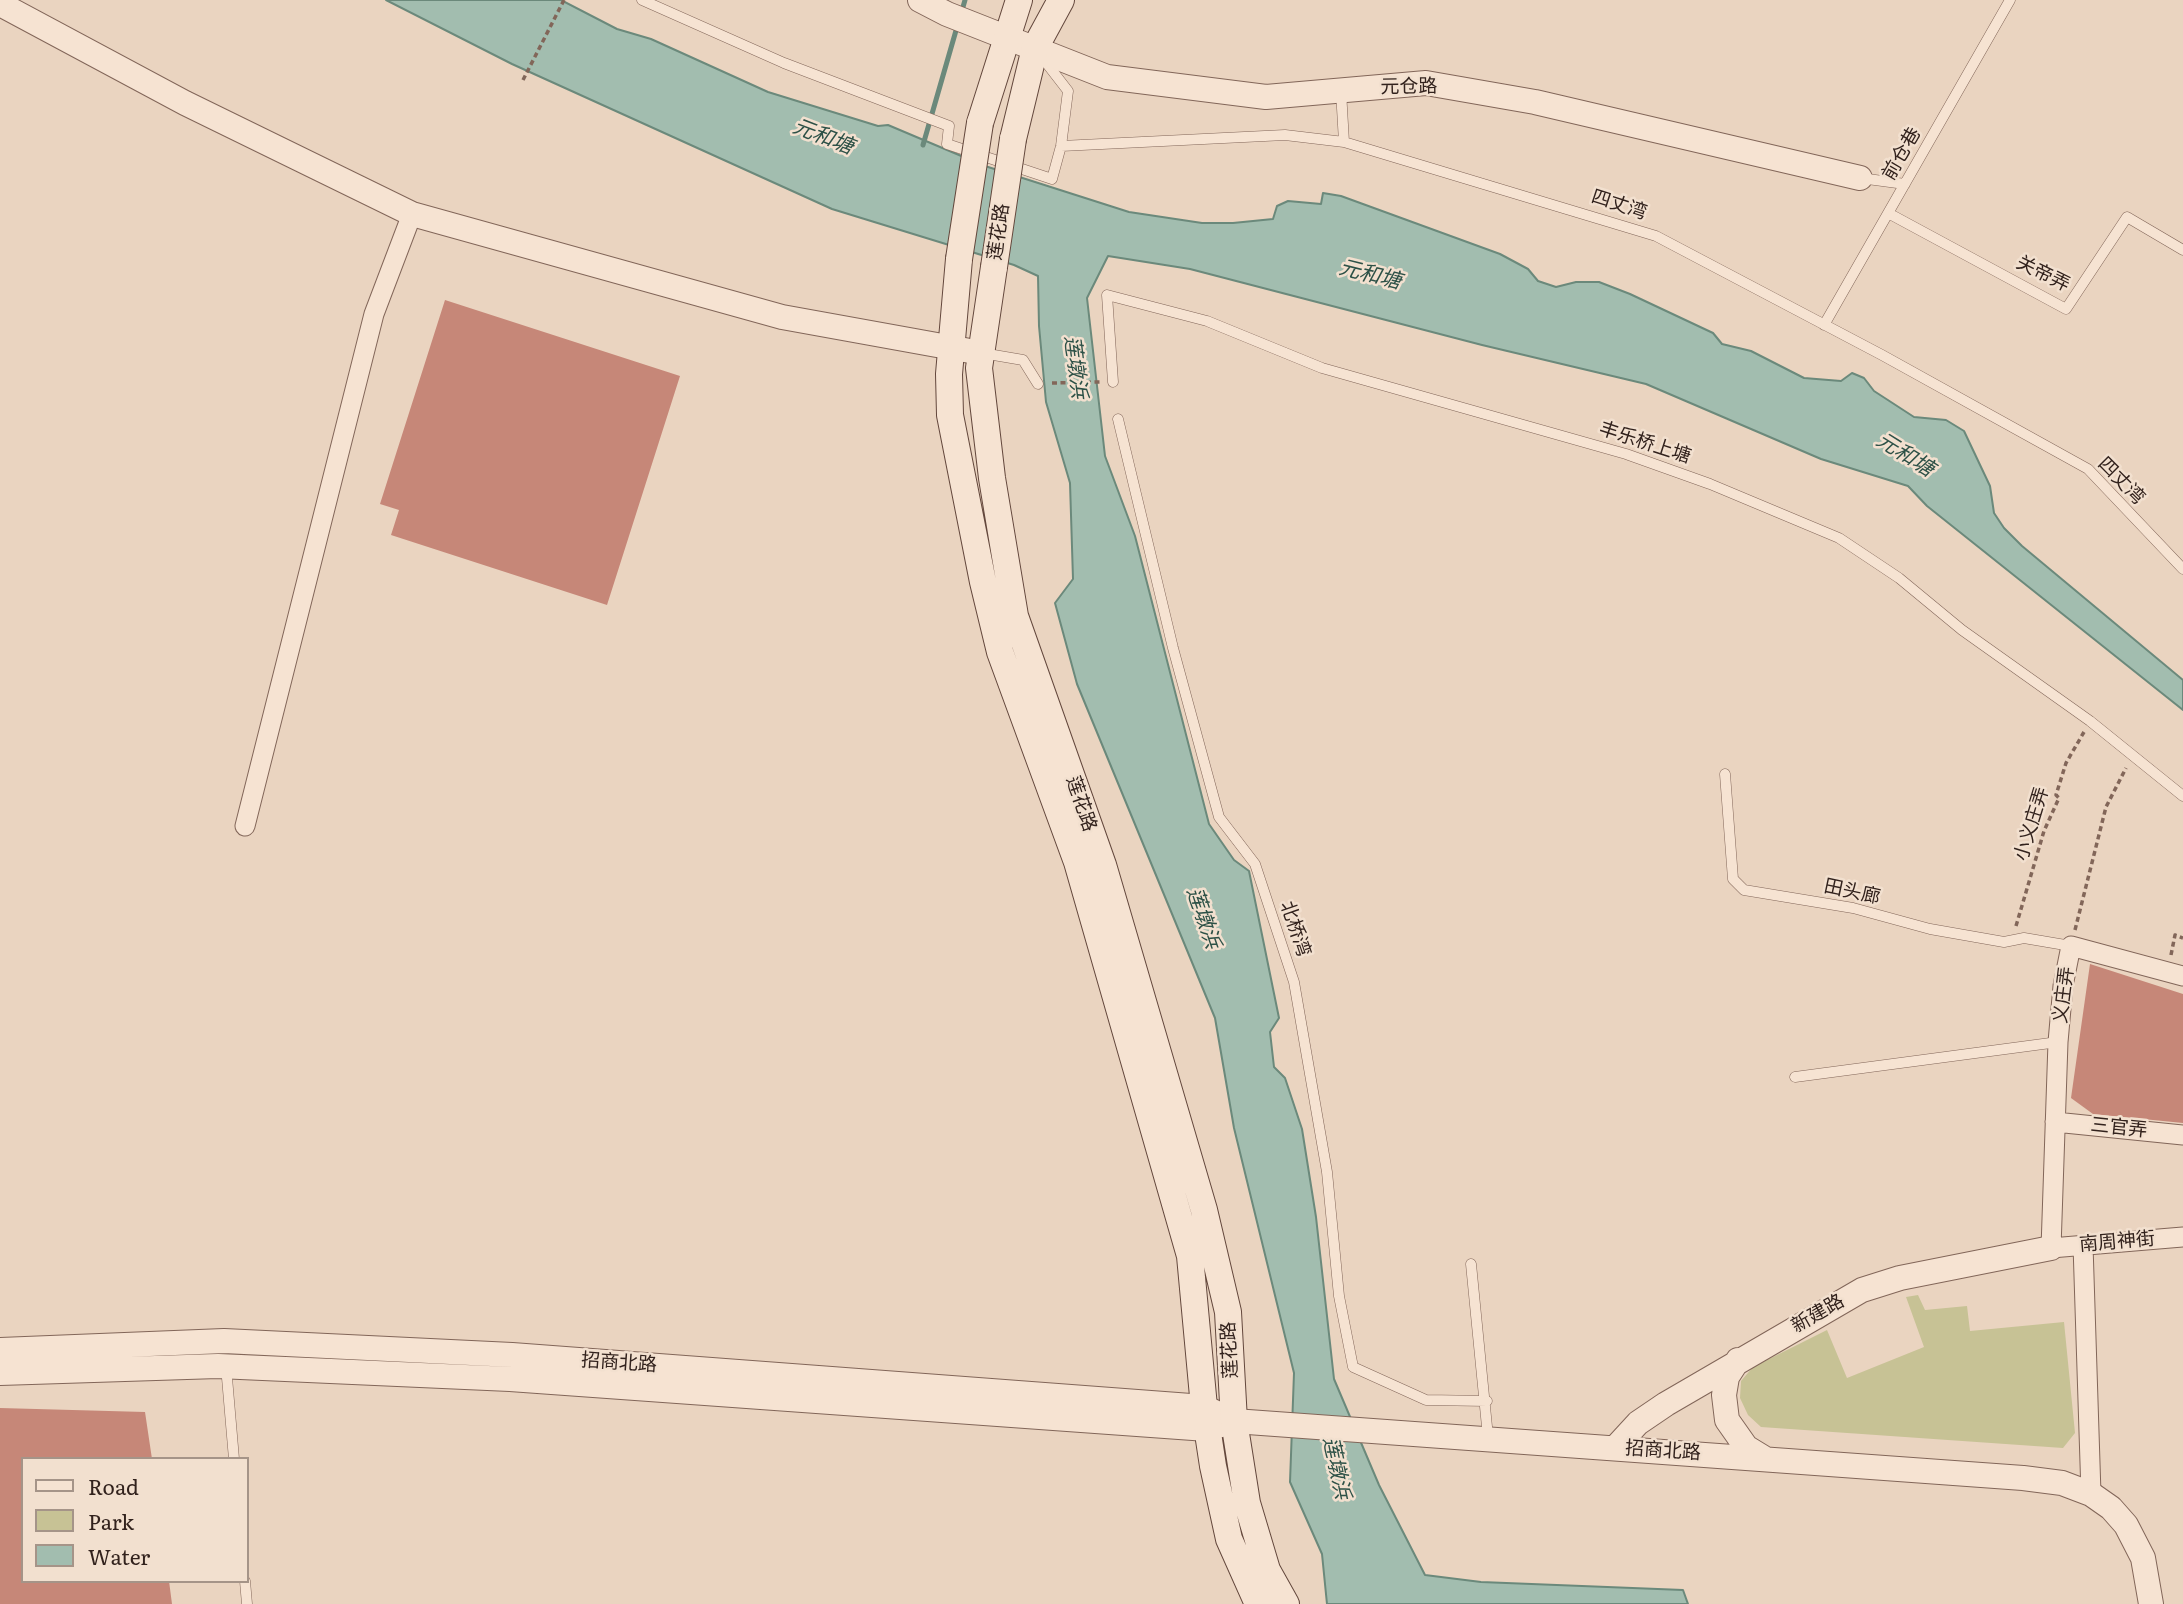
<!DOCTYPE html>
<html>
<head>
<meta charset="utf-8">
<style>
	body { margin:0 }
	#map { position:relative; width:2183px; height:1604px; overflow:hidden; background:#ead4c0; font-family:Literata,serif }
	canvas { display:block }
	.legend { position:absolute; left:21px; top:1457px; width:228px; height:126px; box-sizing:border-box; background:#f2e0cf; border:2px solid #a59488; margin:0; padding:9px 12px; list-style:none; font-size:21px; color:#32221d }
	.legend li { display:flex; align-items:center; gap:14px; height:35px }
	.legend b { width:35px; border:2px solid #a59488 }
</style>
</head>
<body>
<div id="map">
<canvas width="2183" height="1604"></canvas>
<ul class="legend">
<li><b style="height:9px;background:#f6e3d2"></b>Road</li>
<li><b style="height:19px;background:#c7c295"></b>Park</li>
<li><b style="height:19px;background:#a2bdaf"></b>Water</li>
</ul>
</div>
<script>
const ctx = document.querySelector('canvas').getContext('2d');
ctx.lineJoin = 'round';
function fillPath(path, color) {
  ctx.fillStyle = color;
  ctx.fill(path, 'evenodd');
}
function toPath(rows) {
  const path = new Path2D();
  for (const r of rows) {
    path.moveTo(r[0], r[1]);
    for (let i = 2; i < r.length; i += 2) path.lineTo(r[i], r[i + 1]);
  }
  return path;
}
function strokePath(path, color, width, dash) {
  ctx.strokeStyle = color;
  ctx.lineWidth = width;
  ctx.lineCap = dash ? 'butt' : 'round';
  ctx.setLineDash(dash || []);
  ctx.stroke(path);
}
function write(font, color, halo, rows, align = 'center') {
  ctx.font = font + ' Literata,"Noto Sans SC",serif';
  ctx.lineWidth = 5;
  ctx.setLineDash([]);
  ctx.textBaseline = 'middle';
  ctx.strokeStyle = halo;
  ctx.fillStyle = color;
  for (const [text, x, y, turn = 0] of rows) {
    ctx.save();
    ctx.translate(x, y);
    ctx.rotate((+turn || 0) * Math.PI / 180);
    ctx.textAlign = isNaN(turn) ? turn : align;
    if (halo) ctx.strokeText(text, 0, 0);
    ctx.fillText(text, 0, 0);
    ctx.restore();
  }
}
fillPath(toPath([
	[1918,1295,1925,1310,1967,1306,1970,1331,2064,1322,2075,1433,2063,1448,1761,1427,1748,1415,1740,1398,1741,1381,1753,1367,1827,1330,1847,1378,1924,1347,1906,1297]
]), '#c7c295');
const water = toPath([
	[386,0,561,0,617,29,651,39,768,92,878,126,888,125,985,166,1129,212,1202,223,1233,223,1273,219,1277,206,1288,201,1321,204,1323,193,1341,196,1500,254,1528,269,1538,281,1556,287,1576,282,1599,282,1630,294,1713,333,1722,344,1751,351,1804,378,1841,381,1852,373,1864,378,1874,391,1914,417,1946,420,1964,431,1990,486,1994,513,2004,528,2022,546,2183,680,2183,710,1927,506,1908,486,1821,459,1646,384,1482,345,1190,269,1108,256,1087,298,1105,456,1135,536,1209,824,1234,860,1249,871,1279,1018,1270,1032,1274,1067,1285,1078,1302,1129,1316,1217,1334,1379,1379,1485,1425,1575,1481,1582,1683,1590,1688,1604,1327,1604,1322,1554,1290,1482,1294,1373,1234,1128,1215,1018,1077,684,1055,603,1073,579,1070,483,1046,402,1039,326,1038,276,1014,265,832,209,512,64,386,0]
]);
fillPath(water, '#a2bdaf');
strokePath(water, '#6b897b', 2);
strokePath(toPath([
	[961,14,965,0],
	[923,145,957,27]
]), '#6b897b', 5);
fillPath(toPath([
	[445,300,680,376,607,605,391,535,399,510,380,504],
	[2090,964,2183,994,2183,1123,2093,1114,2071,1098],
	[0,1408,145,1412,152,1459,23,1459,23,1581,169,1581,172,1604,0,1604]
]), '#c68778');
const service = toPath([
	[642,0,784,63,949,126,947,144,1052,179,1061,146,1068,91,1044,60],
	[1341,91,1344,142],
	[1061,146,1285,135,1344,142,1656,236,1882,355,2088,469,2183,569],
	[1860,178,1905,184],
	[1888,213,2066,309,2127,217,2183,250],
	[1824,325,2010,0],
	[982,353,1023,360,1038,384],
	[1113,382,1107,295,1207,321,1322,368,1626,454,1710,484,1839,538,1899,578,1962,630,2090,721,2183,796],
	[1118,419,1173,648,1219,817,1255,864,1294,982,1327,1172,1339,1296,1353,1367,1426,1400,1487,1401],
	[1725,774,1733,879,1744,890,1853,908,1930,929,2004,942,2024,938,2071,946],
	[1795,1077,2058,1042],
	[1471,1264,1488,1437],
	[226,1366,234,1459],
	[245,1581,247,1604]
]);
const minor = toPath([
	[245,826,374,314,412,214],
	[2183,976,2071,946,2063,986,2058,1042,2051,1248,2183,1237],
	[2055,1122,2183,1135],
	[2083,1245,2091,1494]
]);
const tertiary = toPath([
	[920,0,947,14,1107,77,1266,97,1426,83,1535,102,1860,178],
	[0,4,185,103,412,214,782,317,981,353],
	[0,1350,224,1341,512,1355,1204,1407,1234,1421,2023,1478,2062,1483,2091,1494,2111,1508,2126,1525,2143,1558,2151,1604],
	[1738,1360,1727,1377,1724,1395,1727,1420,1746,1447,1764,1458],
	[0,1373,218,1366,510,1379,1207,1429,1225,1424],
	[1615,1448,1638,1423,1666,1404,1862,1290,1900,1278,2051,1248]
]);
const secondary = toPath([
	[980,123,1019,0],
	[1013,139,1035,48,1061,0],
	[959,259,949,374,950,415,983,582,1000,652,1077,862,1190,1256,1204,1407,1213,1466,1229,1539,1258,1604],
	[994,267,979,368,992,478,1015,616,1103,865,1204,1210,1228,1312,1234,1421,1247,1503,1267,1570,1286,1604]
]);
strokePath(service, '#826659', 11);
strokePath(minor, '#826659', 21);
strokePath(tertiary, '#826659', 26);
strokePath(secondary, '#63473c', 28);
strokePath(toPath([
	[523,80,564,0],
	[1052,383,1100,382],
	[2016,926,2044,831,2059,798,2056,795,2066,763,2084,732],
	[2075,930,2106,807,2126,768],
	[2171,955,2175,935,2183,938]
]), '#826659', 3.5, [5, 3.5]);
strokePath(service, '#f6e3d2', 10);
strokePath(minor, '#f6e3d2', 19);
strokePath(tertiary, '#f6e3d2', 24);
strokePath(secondary, '#f6e3d2', 26);
const secondaryBridge = toPath([
	[959,259,980,123],
	[994,267,1013,139]
]);
strokePath(secondaryBridge, '#63473c', 28, []);
strokePath(secondaryBridge, '#f6e3d2', 26);
write('19px', '#32221d', '#f2e0cf', [
	["元仓路",1409,87,-1],
	["前仓巷",1902,154,-60],
	["四丈湾",1619,205,18],
	["莲花路",999,232,-82],
	["关帝弄",2043,274,26],
	["丰乐桥上塘",1645,443,18],
	["四丈湾",2121,481,45],
	["莲花路",1081,804,71],
	["小义庄弄",2032,824,-73],
	["田头廊",1852,892,12],
	["北桥湾",1295,929,71],
	["义庄弄",2064,995,-83],
	["三官弄",2119,1128,6],
	["南周神街",2117,1242,-5],
	["新建路",1818,1314,-30],
	["莲花路",1230,1350,-93],
	["招商北路",619,1363,4],
	["招商北路",1663,1451,4]
]);
write('italic 21px', '#2d5147', '#f2e0cf', [
	["元和塘",823,137,21],
	["元和塘",1370,275,14],
	["莲墩浜",1075,367,83],
	["元和塘",1905,455,32],
	["莲墩浜",1203,918,71],
	["莲墩浜",1336,1468,78]
]);
</script>
</body>
</html>
